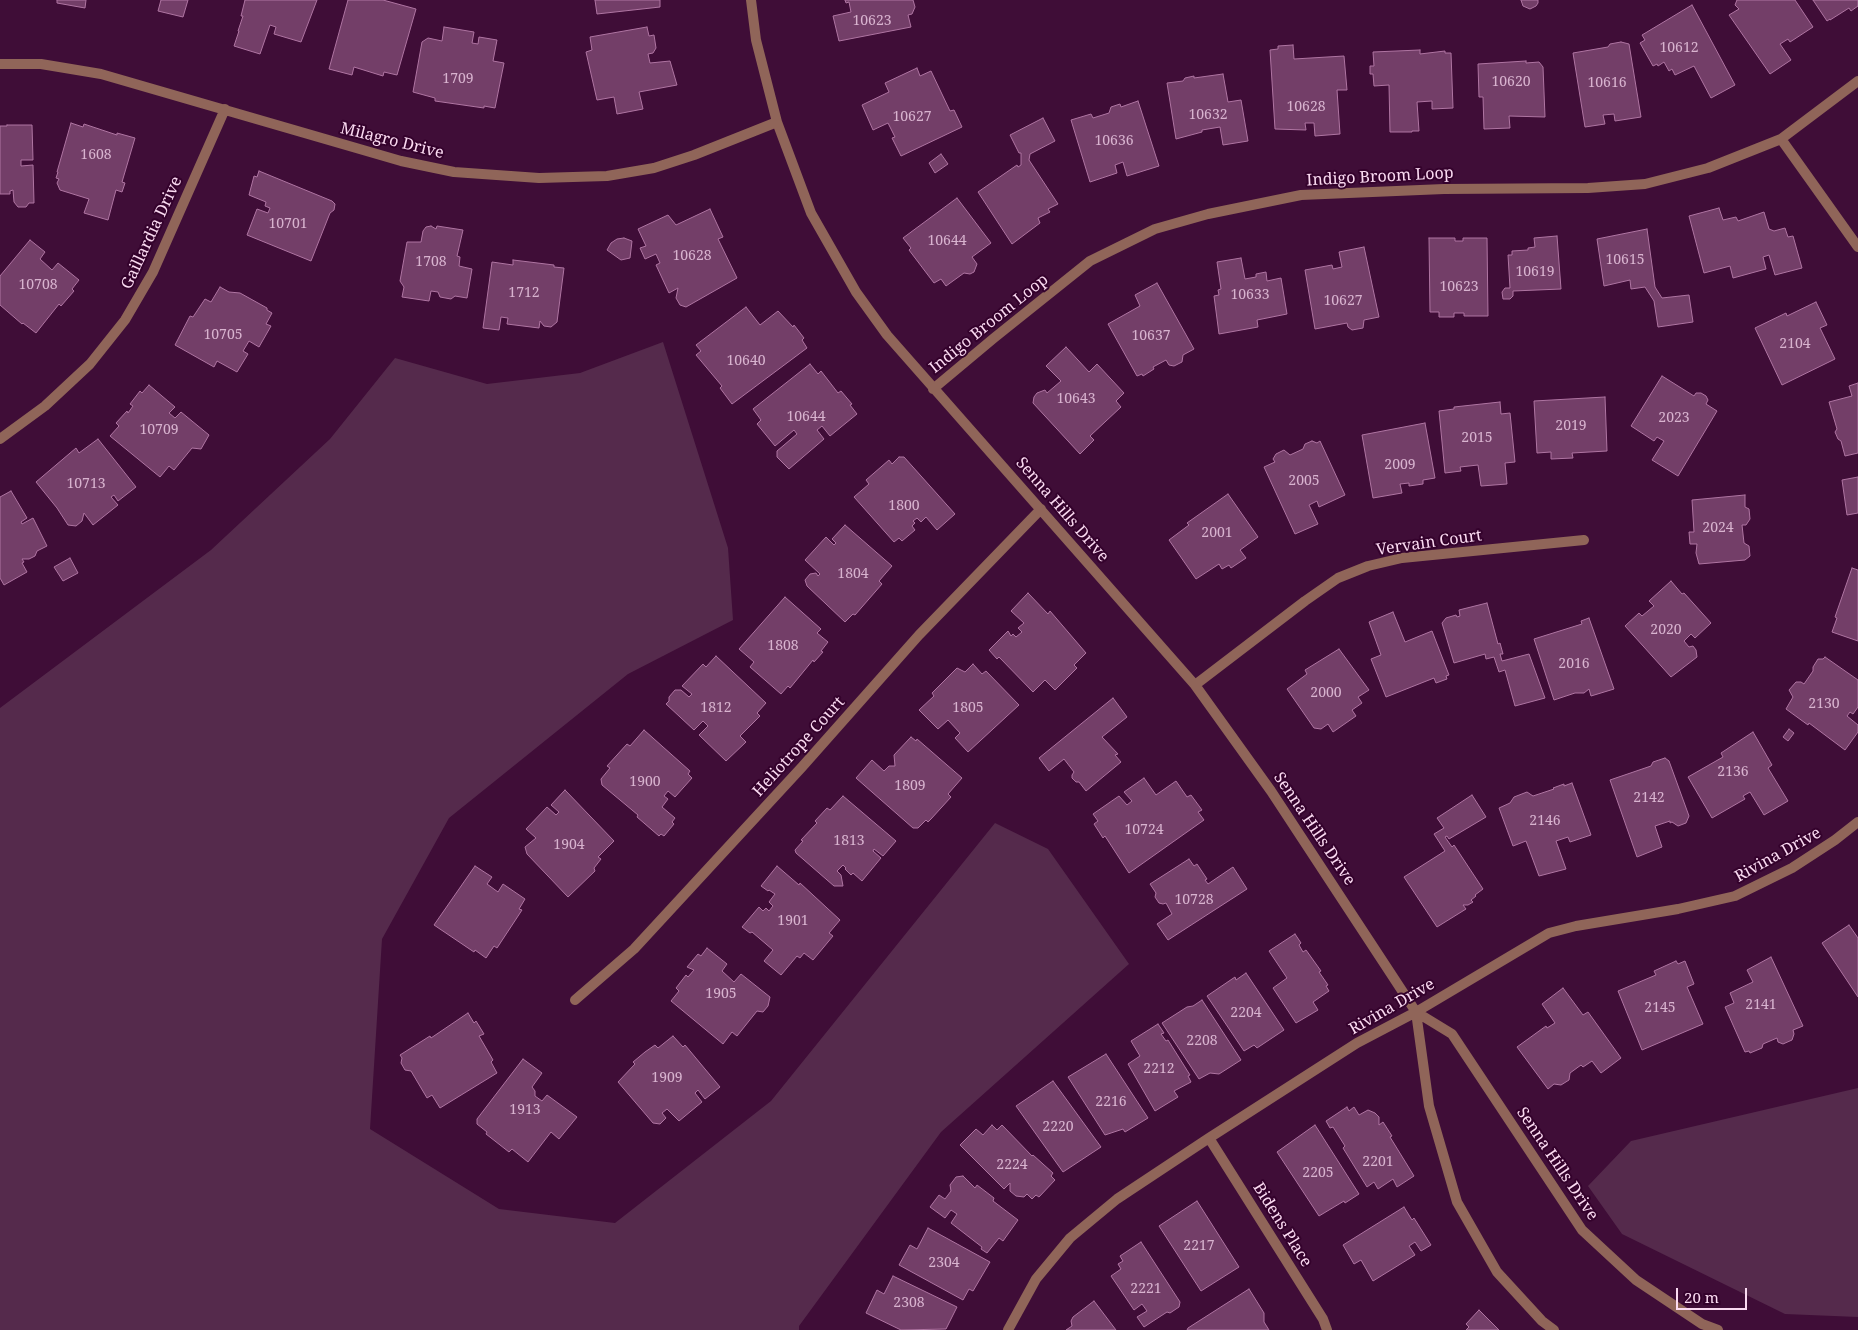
<!DOCTYPE html>
<html>
<head>
<meta charset="utf-8">
<style>
	body { margin:0 }
	#map { position:relative; width:1858px; height:1330px; overflow:hidden; background:#3f0d37; font-family:"Noto Serif",serif }
	canvas { display:block }
	.scale { position:absolute; left:1676px; top:1288px; width:71px; height:22px; box-sizing:border-box; border:2px solid #fadaf1; border-top:0; padding-left:6px; font-size:15px; line-height:18px; white-space:nowrap; color:#fadaf1; -webkit-text-stroke:4px #34022c; paint-order:stroke }
</style>
</head>
<body>
<div id="map">
<canvas width="1858" height="1330"></canvas>
<div class="scale">20 m</div>
</div>
<script>
const ctx = document.querySelector('canvas').getContext('2d');
ctx.lineJoin = 'round';
function fillPath(path, color) {
  ctx.fillStyle = color;
  ctx.fill(path, 'evenodd');
}
function toPath(rows) {
  const path = new Path2D();
  for (const r of rows) {
    path.moveTo(r[0], r[1]);
    for (let i = 2; i < r.length; i += 2) path.lineTo(r[i], r[i + 1]);
  }
  return path;
}
function strokePath(path, color, width, dash) {
  ctx.strokeStyle = color;
  ctx.lineWidth = width;
  ctx.lineCap = dash ? 'butt' : 'round';
  ctx.setLineDash(dash || []);
  ctx.stroke(path);
}
function write(font, color, halo, rows, align = 'center') {
  ctx.font = font + ' "Noto Serif",serif';
  ctx.lineWidth = 4;
  ctx.setLineDash([]);
  ctx.textBaseline = 'middle';
  ctx.strokeStyle = halo;
  ctx.fillStyle = color;
  for (const [text, x, y, turn = 0] of rows) {
    ctx.save();
    ctx.translate(x, y);
    ctx.rotate((+turn || 0) * Math.PI / 180);
    ctx.textAlign = isNaN(turn) ? turn : align;
    if (halo) ctx.strokeText(text, 0, 0);
    ctx.fillText(text, 0, 0);
    ctx.restore();
  }
}
fillPath(toPath([
	[663,342,728,548,733,620,628,674,449,818,382,939,370,1129,499,1209,615,1223,771,1101,995,823,1048,849,1129,964,941,1132,799,1326,799,1330,0,1330,0,708,211,550,330,439,395,358,487,384,580,373],
	[1858,1088,1858,1317,1785,1314,1622,1234,1588,1186,1631,1141]
]), '#552a4c');
const building = toPath([
	[57,0,86,0,85,8,57,3,57,0],
	[161,0,188,0,183,17,158,11,161,0],
	[245,0,317,0,301,42,274,34,276,27,270,25,260,54,234,46,239,31,238,31,243,16,241,16,245,0],
	[348,0,383,0,416,9,397,75,384,72,383,76,354,67,352,75,329,69,348,0],
	[595,0,660,0,660,7,597,14,595,0],
	[845,0,913,0,915,7,912,14,908,15,911,27,839,41,833,16,851,12,849,2,846,3,845,0],
	[1521,0,1538,0,1538,3,1536,6,1530,9,1523,6,1521,0],
	[1737,0,1795,0,1813,27,1790,42,1788,39,1780,44,1791,60,1770,74,1729,15,1739,9,1735,5,1737,0],
	[1813,0,1858,0,1858,6,1851,11,1849,8,1830,20,1830,19,1827,21,1813,0],
	[1692,5,1735,85,1711,98,1694,66,1675,75,1672,69,1669,71,1664,62,1658,66,1657,64,1653,66,1640,43,1645,40,1642,35,1692,5],
	[444,27,474,32,472,43,478,44,479,37,497,40,493,61,504,63,495,108,484,106,484,108,435,101,435,98,413,92,422,42,428,38,442,41,444,27],
	[647,27,649,36,654,35,656,48,653,53,648,54,650,63,670,61,677,85,639,92,643,109,617,114,614,97,597,100,586,52,592,50,590,37,647,27],
	[1621,42,1629,44,1641,117,1615,121,1614,114,1603,115,1605,124,1585,127,1573,53,1608,47,1610,44,1621,42],
	[1293,45,1294,59,1344,56,1347,90,1337,90,1340,134,1315,136,1314,123,1305,123,1306,130,1275,129,1270,50,1278,49,1278,46,1293,45],
	[1420,50,1420,54,1445,51,1445,53,1451,53,1453,108,1432,109,1432,101,1417,102,1419,131,1412,131,1412,132,1390,132,1389,85,1374,86,1373,74,1370,74,1370,66,1374,66,1373,52,1420,50],
	[1526,61,1526,63,1539,62,1543,67,1545,117,1509,116,1510,128,1484,129,1483,97,1479,97,1478,64,1526,61],
	[917,68,920,76,931,71,950,111,954,110,962,127,901,156,892,138,895,137,888,123,873,130,862,105,889,92,885,83,917,68],
	[1223,74,1228,102,1241,100,1248,141,1223,145,1220,127,1202,130,1202,132,1176,139,1167,83,1183,81,1185,78,1194,76,1194,78,1223,74],
	[1138,101,1159,166,1127,176,1123,162,1115,165,1117,173,1090,182,1071,120,1091,114,1093,118,1109,113,1111,107,1120,104,1121,107,1138,101],
	[1043,118,1055,141,1030,154,1029,160,1058,204,1048,209,1050,212,1038,218,1040,223,1012,244,978,192,1017,165,1018,167,1021,165,1021,153,1019,153,1010,135,1043,118],
	[71,123,83,127,84,124,117,135,117,133,135,138,122,182,125,183,122,192,116,190,108,220,84,213,89,199,60,190,57,183,59,179,56,178,58,172,57,172,71,123],
	[7,125,32,125,33,160,21,160,21,166,33,165,34,203,29,203,26,207,18,207,14,202,13,190,10,191,10,194,0,194,0,126,7,126,7,125],
	[941,154,948,164,935,173,929,163,941,154],
	[259,171,332,201,335,204,334,210,330,213,311,261,247,235,257,209,268,213,270,208,265,206,266,202,249,195,254,176,257,177,259,171],
	[957,198,991,243,972,257,977,264,974,272,970,274,964,273,946,286,941,279,934,283,909,250,911,248,903,238,957,198],
	[1719,208,1723,220,1736,217,1738,221,1764,212,1769,229,1774,231,1785,228,1788,237,1793,236,1802,268,1775,275,1769,255,1763,257,1766,269,1733,278,1730,266,1704,273,1689,216,1719,208],
	[710,209,723,237,718,239,737,278,686,307,680,305,676,298,678,288,669,293,656,265,660,263,656,254,645,259,640,248,646,246,638,229,668,215,676,225,710,209],
	[431,226,436,229,437,226,463,230,457,256,460,257,459,266,472,269,467,298,455,296,451,299,440,297,438,292,431,291,429,301,402,297,404,287,400,281,407,242,421,242,423,231,426,227,431,226],
	[1647,229,1655,287,1662,298,1689,295,1693,322,1658,327,1654,301,1645,287,1631,289,1630,280,1604,286,1597,239,1647,229],
	[1557,236,1561,289,1513,291,1513,296,1510,299,1503,299,1502,292,1505,288,1510,288,1508,255,1512,255,1512,251,1528,250,1528,248,1535,247,1534,238,1557,236],
	[624,238,632,241,630,258,621,260,607,250,611,243,617,239,624,238],
	[1429,238,1455,238,1455,241,1463,241,1463,238,1487,238,1488,316,1464,316,1464,313,1454,313,1454,317,1439,317,1439,312,1430,312,1429,238],
	[30,240,45,252,40,259,52,270,58,263,79,280,72,289,74,291,61,306,59,304,36,333,23,323,22,324,0,305,0,276,30,240],
	[1364,247,1379,317,1364,320,1363,328,1352,330,1348,327,1347,323,1315,329,1305,270,1332,265,1333,269,1342,267,1339,252,1364,247],
	[1241,258,1245,279,1256,277,1256,274,1266,272,1267,281,1281,278,1287,314,1257,320,1258,327,1219,334,1214,296,1219,295,1218,290,1221,289,1217,262,1241,258],
	[513,260,554,265,554,267,564,268,557,322,551,327,544,326,540,321,539,328,507,324,508,318,501,317,499,330,483,328,492,262,513,265,513,260],
	[1157,283,1194,349,1183,355,1182,362,1174,366,1169,365,1166,360,1153,367,1154,369,1143,376,1142,374,1137,376,1108,324,1140,306,1135,295,1157,283],
	[220,287,229,292,240,293,267,308,267,310,272,313,266,324,271,326,259,347,249,341,243,351,248,354,237,372,217,361,214,367,175,345,190,316,193,317,205,299,211,302,220,287],
	[1816,302,1827,325,1820,328,1835,359,1782,385,1755,328,1786,313,1787,316,1816,302],
	[746,307,760,325,778,311,793,327,794,325,804,338,802,340,807,348,732,404,720,388,722,386,696,355,701,351,696,345,746,307],
	[1066,347,1089,372,1097,364,1124,393,1116,401,1121,407,1090,436,1094,440,1080,454,1033,403,1034,397,1037,393,1045,390,1047,393,1061,381,1046,366,1066,347],
	[810,364,818,374,821,371,838,393,841,391,852,404,850,405,857,414,830,436,822,426,817,430,824,439,789,469,777,457,777,451,797,434,794,430,775,446,757,424,761,420,753,409,810,364],
	[1662,376,1694,396,1696,393,1701,393,1706,396,1708,400,1706,404,1717,411,1678,476,1652,460,1664,441,1657,437,1654,441,1631,426,1662,376],
	[1858,383,1858,453,1845,456,1841,441,1838,439,1835,432,1837,429,1829,402,1852,396,1849,386,1858,383],
	[149,385,175,407,169,413,175,418,181,412,209,435,201,449,192,448,174,470,169,466,160,477,110,436,119,426,116,423,127,411,128,413,133,406,130,404,140,391,142,393,149,385],
	[1605,397,1607,451,1572,453,1573,458,1551,459,1551,452,1537,453,1534,401,1605,397],
	[1500,402,1501,414,1510,413,1515,462,1505,463,1507,484,1481,486,1478,465,1460,467,1461,471,1445,473,1439,411,1454,409,1454,407,1500,402],
	[1425,423,1435,478,1423,480,1423,484,1409,486,1409,483,1400,484,1402,493,1373,498,1362,435,1425,423],
	[98,439,136,487,118,501,114,495,111,497,118,505,93,525,84,513,82,521,76,526,68,525,57,508,36,482,76,448,79,453,98,439],
	[1312,441,1317,443,1320,441,1345,495,1319,507,1317,501,1309,505,1318,524,1295,534,1264,467,1275,462,1273,459,1276,454,1284,450,1290,455,1303,449,1305,444,1312,441],
	[899,457,904,457,955,514,937,530,926,517,921,522,917,518,913,521,915,523,912,526,915,530,902,541,899,538,894,542,854,497,869,484,866,480,889,460,892,464,899,457],
	[1858,477,1858,513,1847,515,1842,480,1858,477],
	[11,491,27,518,21,522,22,524,33,518,47,546,37,551,35,556,29,559,22,559,24,562,22,563,27,572,4,585,0,578,0,497,11,491],
	[1228,494,1258,537,1240,550,1246,558,1231,568,1229,565,1222,569,1219,564,1196,579,1169,540,1189,525,1187,523,1228,494],
	[1745,495,1745,507,1749,509,1750,519,1746,525,1742,525,1744,543,1749,546,1750,556,1745,560,1699,564,1696,553,1697,544,1690,544,1689,532,1694,532,1692,500,1745,495],
	[845,525,892,566,879,581,882,584,855,615,853,614,845,622,807,586,805,580,810,574,816,573,818,576,820,574,805,560,826,537,834,545,836,543,832,539,845,525],
	[70,558,78,573,63,581,54,567,70,558],
	[1852,568,1858,570,1858,641,1832,632,1837,618,1835,617,1852,568],
	[1671,581,1682,594,1684,593,1711,623,1695,638,1691,634,1684,641,1689,647,1693,646,1696,650,1697,657,1671,677,1625,626,1639,613,1642,616,1654,606,1649,601,1671,581],
	[1028,593,1048,614,1050,611,1086,653,1074,665,1077,668,1055,690,1045,680,1033,692,999,657,997,659,989,650,1008,631,1011,636,1013,634,1016,637,1022,632,1018,628,1024,623,1011,611,1028,593],
	[785,597,821,629,817,633,828,642,821,651,823,652,814,662,813,660,790,688,788,686,781,694,750,667,754,662,739,649,785,597],
	[1487,603,1498,644,1500,643,1503,654,1500,654,1502,661,1529,654,1545,698,1515,706,1505,670,1499,672,1494,657,1486,659,1485,654,1454,663,1442,623,1446,618,1456,615,1457,617,1460,616,1459,610,1487,603],
	[1393,612,1405,642,1432,631,1449,675,1446,676,1447,679,1436,683,1434,678,1386,697,1371,659,1381,655,1369,622,1393,612],
	[1589,618,1614,689,1591,696,1589,689,1584,693,1575,693,1554,700,1534,639,1582,624,1581,621,1589,618],
	[1339,649,1369,690,1358,697,1362,703,1352,710,1356,716,1333,732,1328,724,1321,729,1314,728,1287,689,1307,674,1305,670,1339,649],
	[716,656,766,703,757,713,760,716,740,736,746,742,726,761,699,735,708,726,703,721,694,730,666,704,669,701,669,697,675,690,681,690,689,697,692,694,682,686,703,664,706,667,716,656],
	[1825,657,1858,680,1858,707,1853,714,1850,712,1847,716,1858,725,1858,732,1845,750,1809,723,1808,725,1786,709,1793,697,1789,690,1796,682,1801,682,1804,684,1813,671,1813,667,1818,659,1823,659,1825,657],
	[973,664,982,674,986,671,1019,705,968,752,955,738,960,733,948,720,938,729,919,710,934,696,932,693,957,668,965,672,973,664],
	[1113,698,1127,717,1102,737,1118,754,1115,755,1121,762,1086,791,1079,782,1076,782,1072,778,1072,775,1074,772,1064,759,1049,771,1039,758,1113,698],
	[1789,729,1794,733,1788,741,1783,737,1789,729],
	[644,730,690,771,688,774,692,778,675,797,668,791,664,796,668,799,662,807,675,818,672,822,674,824,664,836,661,834,659,836,637,817,638,815,602,785,601,779,610,768,607,766,627,744,630,746,644,730],
	[1753,732,1772,765,1768,768,1788,801,1764,815,1750,792,1743,796,1745,799,1712,818,1688,777,1723,757,1721,753,1753,732],
	[911,737,916,741,917,739,962,778,948,794,951,797,931,819,928,822,926,820,918,828,913,828,856,778,872,760,884,771,889,766,895,766,894,755,911,737],
	[1665,758,1669,761,1689,816,1686,823,1678,826,1672,822,1670,823,1670,821,1655,826,1662,847,1637,857,1610,780,1651,766,1653,762,1665,758],
	[1144,778,1156,795,1176,781,1187,797,1191,795,1202,810,1198,812,1204,820,1129,873,1105,836,1103,838,1094,824,1098,821,1093,814,1119,796,1127,805,1132,801,1124,792,1144,778],
	[1572,783,1591,835,1570,842,1568,837,1556,841,1566,869,1539,876,1526,841,1513,846,1499,808,1510,803,1514,797,1527,792,1533,796,1554,789,1553,788,1564,784,1564,786,1572,783],
	[565,790,614,841,598,857,601,859,594,868,595,871,568,897,527,854,525,847,536,838,526,829,547,807,556,815,559,812,551,805,565,790],
	[1472,795,1486,817,1449,839,1447,836,1445,837,1452,847,1454,845,1483,889,1475,895,1476,896,1471,900,1473,902,1468,905,1463,905,1466,909,1437,927,1404,877,1445,851,1434,834,1444,828,1437,818,1472,795],
	[843,796,896,841,883,856,874,849,873,851,881,858,862,881,853,873,851,875,845,869,846,868,843,865,837,871,841,875,843,886,834,886,796,853,795,850,803,841,801,840,817,823,815,821,827,808,830,810,843,796],
	[1189,859,1194,866,1197,864,1207,879,1205,880,1208,884,1233,867,1247,889,1168,940,1157,924,1172,914,1166,903,1163,904,1159,903,1155,897,1156,893,1150,884,1189,859],
	[475,866,492,877,487,884,498,892,503,884,525,899,519,909,522,910,497,948,494,946,486,958,475,950,474,952,434,925,475,866],
	[777,866,799,885,800,883,840,920,829,933,833,936,813,960,804,953,800,958,797,956,781,975,764,961,773,950,752,932,750,933,742,927,759,907,763,911,766,908,769,911,773,906,769,902,775,894,769,890,768,891,761,886,777,866],
	[1849,925,1858,938,1858,997,1822,943,1849,925],
	[1295,934,1301,943,1299,945,1303,952,1306,950,1321,971,1319,972,1328,985,1326,986,1329,991,1313,1002,1318,1010,1296,1023,1273,988,1287,978,1269,951,1295,934],
	[707,948,727,964,722,971,734,982,741,974,770,997,768,1006,763,1012,757,1011,737,1036,732,1032,723,1044,671,1001,679,991,676,988,686,975,688,977,694,970,687,967,698,954,701,956,707,948],
	[1771,957,1803,1026,1793,1030,1794,1034,1792,1040,1783,1044,1778,1042,1777,1038,1763,1044,1762,1048,1750,1053,1749,1051,1745,1052,1725,1007,1734,1003,1730,993,1753,982,1747,970,1771,957],
	[1676,961,1678,964,1685,961,1694,984,1687,987,1703,1024,1642,1050,1618,991,1656,975,1654,971,1676,961],
	[1246,973,1284,1030,1257,1048,1254,1045,1244,1051,1207,996,1235,977,1236,980,1246,973],
	[1563,988,1583,1015,1588,1012,1621,1058,1601,1073,1592,1061,1583,1067,1581,1065,1570,1073,1569,1080,1561,1085,1554,1084,1548,1089,1517,1047,1546,1026,1547,1028,1555,1023,1542,1004,1563,988],
	[1202,1000,1241,1060,1219,1074,1210,1073,1199,1079,1162,1023,1187,1007,1193,1006,1202,1000],
	[468,1013,474,1023,476,1021,484,1034,479,1036,493,1060,491,1062,497,1073,440,1108,432,1095,427,1098,411,1071,405,1070,401,1063,402,1058,400,1055,430,1036,431,1038,468,1013],
	[1158,1024,1164,1033,1161,1034,1166,1041,1168,1040,1190,1075,1188,1076,1191,1082,1174,1091,1178,1097,1155,1111,1128,1064,1140,1056,1131,1041,1158,1024],
	[673,1036,683,1047,685,1045,720,1087,705,1099,698,1090,695,1093,702,1102,679,1121,667,1109,662,1113,666,1118,660,1124,653,1123,618,1082,635,1064,633,1062,645,1052,655,1045,658,1048,673,1036],
	[1106,1054,1148,1118,1125,1132,1123,1129,1105,1135,1068,1077,1106,1054],
	[523,1059,542,1073,532,1087,535,1091,535,1096,542,1101,547,1095,577,1117,559,1139,551,1132,528,1162,512,1149,509,1152,486,1134,487,1132,477,1124,477,1119,523,1059],
	[1053,1081,1101,1147,1063,1172,1016,1106,1053,1081],
	[1347,1107,1349,1111,1354,1107,1359,1115,1368,1110,1375,1113,1379,1117,1379,1125,1383,1122,1392,1136,1390,1137,1414,1176,1397,1187,1393,1179,1378,1189,1374,1182,1367,1187,1343,1148,1345,1146,1333,1127,1330,1128,1326,1121,1347,1107],
	[992,1125,997,1130,1002,1125,1032,1156,1033,1155,1053,1173,1051,1176,1055,1180,1039,1197,1036,1195,1032,1199,1027,1194,1024,1197,1016,1196,1010,1191,1010,1183,1004,1189,960,1145,976,1129,983,1135,992,1125],
	[1315,1125,1359,1194,1345,1203,1344,1201,1319,1216,1277,1152,1315,1125],
	[963,1176,975,1188,977,1185,994,1198,993,1201,1018,1220,1003,1241,999,1238,987,1253,981,1249,982,1247,951,1223,957,1214,951,1210,945,1218,930,1207,939,1195,945,1199,951,1191,950,1185,956,1177,963,1176],
	[1197,1201,1239,1267,1201,1291,1159,1226,1197,1201],
	[1404,1207,1412,1220,1414,1218,1431,1245,1421,1251,1415,1242,1409,1246,1415,1255,1373,1281,1361,1260,1354,1264,1343,1245,1404,1207],
	[928,1228,990,1262,973,1291,969,1289,963,1300,899,1265,910,1245,917,1249,928,1228],
	[1141,1242,1180,1302,1179,1307,1170,1313,1167,1312,1144,1327,1137,1317,1147,1311,1142,1304,1134,1310,1111,1276,1121,1269,1118,1264,1123,1261,1120,1256,1141,1242],
	[893,1276,957,1307,946,1329,901,1330,866,1313,877,1290,884,1294,893,1276],
	[1249,1289,1264,1313,1264,1322,1269,1330,1187,1330,1188,1328,1249,1289],
	[1094,1301,1116,1330,1066,1330,1072,1326,1071,1321,1073,1317,1094,1301],
	[1479,1310,1499,1330,1466,1330,1469,1327,1466,1324,1479,1310]
]);
fillPath(building, '#733e68');
strokePath(building, '#af75a2', 1);
strokePath(toPath([
	[751,0,756,40,777,122,811,213,856,292,887,335,1195,685,1271,791,1416,1012,1429,1106,1457,1202,1497,1272,1542,1321,1554,1330],
	[0,64,41,64,101,74,401,161,454,172,539,178,607,176,654,168,694,155,777,122],
	[1781,139,1858,247],
	[933,389,994,338,1090,261,1155,229,1208,214,1301,195,1444,189,1588,188,1645,184,1708,168,1781,139,1858,81],
	[0,439,45,406,90,364,125,320,153,272,225,109],
	[1195,685,1305,601,1338,578,1368,566,1402,558,1584,540],
	[575,1000,634,949,802,767,919,635,1041,509],
	[1416,1012,1452,1034,1582,1230,1636,1280,1702,1324,1718,1330],
	[1209,1138,1323,1319,1327,1330],
	[1008,1330,1036,1279,1070,1238,1117,1199,1209,1138,1357,1043,1416,1012,1549,933,1576,926,1678,909,1735,896,1792,868,1835,840,1858,822]
]), '#906559', 10);
write('14px', '#d8b3cf', null, [
	["10623",872,21],
	["10612",1679,48],
	["1709",458,79],
	["10620",1511,82],
	["10616",1607,83],
	["10628",1306,107],
	["10632",1208,115],
	["10627",912,117],
	["10636",1114,141],
	["1608",96,155],
	["10701",288,224],
	["10644",947,241],
	["10628",692,256],
	["10615",1625,260],
	["1708",431,262],
	["10619",1535,272],
	["10708",38,285],
	["10623",1459,287],
	["1712",524,293],
	["10633",1250,295],
	["10627",1343,301],
	["10705",223,335],
	["10637",1151,336],
	["2104",1795,344],
	["10640",746,361],
	["10643",1076,399],
	["10644",806,417],
	["2023",1674,418],
	["2019",1571,426],
	["10709",159,430],
	["2015",1477,438],
	["2009",1400,465],
	["2005",1304,481],
	["10713",86,484],
	["1800",904,506],
	["2024",1718,528],
	["2001",1217,533],
	["1804",853,574],
	["2020",1666,630],
	["1808",783,646],
	["2016",1574,664],
	["2000",1326,693],
	["2130",1824,704],
	["1812",716,708],
	["1805",968,708],
	["2136",1733,772],
	["1900",645,782],
	["1809",910,786],
	["2142",1649,798],
	["2146",1545,821],
	["10724",1144,830],
	["1813",849,841],
	["1904",569,845],
	["10728",1194,900],
	["1901",793,921],
	["1905",721,994],
	["2141",1761,1005],
	["2145",1660,1008],
	["2204",1246,1013],
	["2208",1202,1041],
	["2212",1159,1069],
	["1909",667,1078],
	["2216",1111,1102],
	["1913",525,1110],
	["2220",1058,1127],
	["2201",1378,1162],
	["2224",1012,1165],
	["2205",1318,1173],
	["2217",1199,1246],
	["2304",944,1263],
	["2221",1146,1289],
	["2308",909,1303]
]);
write('16px', '#fadaf1', '#34022c', [
	["Milagro Drive",392,141,14],
	["Indigo Broom Loop",1380,177,-3],
	["Gaillardia Drive",152,233,-65],
	["Indigo Broom Loop",989,324,-39],
	["Senna Hills Drive",1062,510,49],
	["Vervain Court",1429,543,-8],
	["Heliotrope Court",799,747,-48],
	["Senna Hills Drive",1314,829,56],
	["Rivina Drive",1778,855,-29],
	["Rivina Drive",1392,1007,-30],
	["Senna Hills Drive",1557,1164,56],
	["Bidens Place",1282,1225,58]
]);
</script>
</body>
</html>
